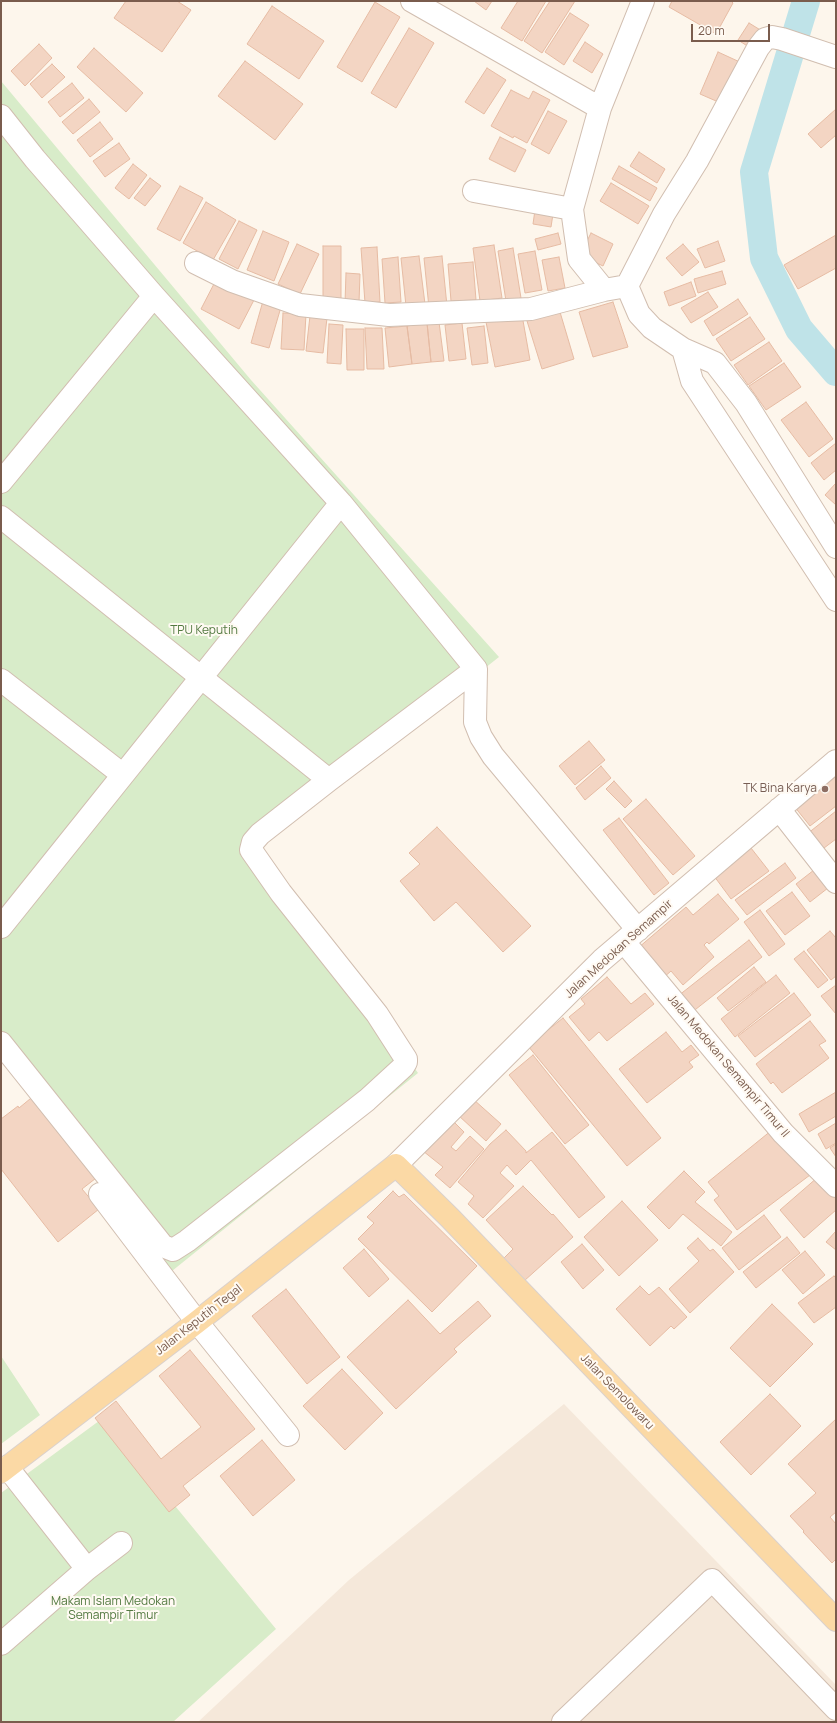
<!DOCTYPE html>
<html>
<head>
<meta charset="utf-8">
<style>
	body { margin:0 }
	#map { position:relative; width:837px; height:1723px; overflow:hidden; background:#fdf6ec; font-family:Manrope,sans-serif }
	canvas { display:block }
	.frame { position:absolute; inset:0; border:2px solid #7a5c4d; pointer-events:none }
	.scale { position:absolute; left:691px; top:24px; width:79px; height:18px; box-sizing:border-box; border:2px solid #7a5c4d; border-top:0; padding-left:5px; font-size:12px; line-height:14px; white-space:nowrap; color:#7a5c4d; -webkit-text-stroke:3px #fffaf3; paint-order:stroke }
</style>
</head>
<body>
<div id="map">
<canvas width="837" height="1723"></canvas>
<div class="frame"></div>
<div class="scale">20 m</div>
</div>
<script>
const ctx = document.querySelector('canvas').getContext('2d');
ctx.lineJoin = 'round';
function fillPath(path, color) {
  ctx.fillStyle = color;
  ctx.fill(path, 'evenodd');
}
function toPath(rows) {
  const path = new Path2D();
  for (const r of rows) {
    path.moveTo(r[0], r[1]);
    for (let i = 2; i < r.length; i += 2) path.lineTo(r[i], r[i + 1]);
  }
  return path;
}
function strokePath(path, color, width, dash) {
  ctx.strokeStyle = color;
  ctx.lineWidth = width;
  ctx.lineCap = dash ? 'butt' : 'round';
  ctx.setLineDash(dash || []);
  ctx.stroke(path);
}
function write(font, color, halo, rows, align = 'center') {
  ctx.font = font + ' Manrope,sans-serif';
  ctx.lineWidth = 4;
  ctx.setLineDash([]);
  ctx.textBaseline = 'middle';
  ctx.strokeStyle = halo;
  ctx.fillStyle = color;
  for (const [text, x, y, turn = 0] of rows) {
    ctx.save();
    ctx.translate(x, y);
    ctx.rotate((+turn || 0) * Math.PI / 180);
    ctx.textAlign = isNaN(turn) ? turn : align;
    if (halo) ctx.strokeText(text, 0, 0);
    ctx.fillText(text, 0, 0);
    ctx.restore();
  }
}
fillPath(toPath([
	[564,1404,836,1685,836,1722,198,1722,349,1580]
]), '#f5e8da');
fillPath(toPath([
	[1,81,251,380,499,657,258,847,418,1073,172,1271,1,1053],
	[1,1356,40,1415,1,1444],
	[103,1418,276,1629,173,1722,3,1722,1,1719,1,1493]
]), '#d8ecc9');
strokePath(toPath([
	[806,1,754,172,764,258,799,329,836,372]
]), '#bfe3e8', 28);
const building = toPath([
	[126,1,177,1,191,10,162,52,114,18,126,1],
	[474,1,492,1,486,10,474,1],
	[518,1,546,1,522,41,501,28,518,1],
	[550,1,575,1,542,53,524,41,550,1],
	[672,1,731,1,733,3,716,34,669,7,672,1],
	[375,2,400,17,362,82,337,67,375,2],
	[272,6,324,41,299,79,247,44,272,6],
	[570,13,589,25,564,65,545,52,570,13],
	[749,23,762,31,752,49,738,40,749,23],
	[409,28,434,43,396,108,371,93,409,28],
	[585,42,603,54,592,73,573,61,585,42],
	[39,44,52,58,25,86,11,71,39,44],
	[94,48,143,93,126,112,77,67,94,48],
	[718,52,742,63,723,104,700,94,718,52],
	[245,61,303,104,275,140,218,96,245,61],
	[52,64,65,77,42,98,30,84,52,64],
	[487,68,506,80,484,114,465,102,487,68],
	[72,83,84,98,60,117,48,102,72,83],
	[511,90,529,99,533,91,550,100,527,143,514,136,513,138,491,126,511,90],
	[89,99,100,112,73,134,62,122,89,99],
	[836,109,836,135,821,148,808,134,836,109],
	[548,111,567,121,549,154,531,144,548,111],
	[100,122,113,139,90,157,77,140,100,122],
	[500,137,526,150,515,172,489,159,500,137],
	[119,143,130,159,105,177,93,161,119,143],
	[639,152,665,169,657,183,630,166,639,152],
	[133,164,147,175,129,199,115,188,133,164],
	[619,166,657,188,650,201,612,179,619,166],
	[150,178,161,186,145,206,134,198,150,178],
	[611,183,649,206,638,224,600,201,611,183],
	[180,186,203,198,180,241,157,229,180,186],
	[206,202,236,220,213,260,183,243,206,202],
	[535,210,553,214,551,227,533,224,535,210],
	[239,221,257,230,238,269,219,259,239,221],
	[263,231,289,242,274,281,247,270,263,231],
	[558,233,561,244,538,250,535,239,558,233],
	[591,233,613,244,603,266,580,255,591,233],
	[836,235,836,268,798,289,784,265,836,235],
	[718,241,725,261,705,268,697,249,718,241],
	[297,244,319,254,300,294,278,284,297,244],
	[683,244,699,262,682,276,666,258,683,244],
	[494,245,502,298,480,301,473,248,494,245],
	[323,246,341,246,341,299,323,299,323,246],
	[377,247,380,302,365,303,361,248,377,247],
	[513,248,521,298,506,301,498,251,513,248],
	[535,251,542,290,525,293,518,254,535,251],
	[419,256,425,304,406,306,401,258,419,256],
	[442,256,447,306,429,308,424,258,442,256],
	[398,257,401,302,385,303,382,259,398,257],
	[559,257,565,288,548,291,542,260,559,257],
	[473,262,476,300,451,301,448,264,473,262],
	[722,271,726,284,698,293,694,279,722,271],
	[346,273,360,274,359,303,345,303,346,273],
	[216,280,254,300,239,329,201,309,216,280],
	[691,282,696,296,669,306,664,292,691,282],
	[708,292,718,307,691,323,681,308,708,292],
	[738,299,748,314,713,336,704,321,738,299],
	[263,301,281,307,269,348,251,343,263,301],
	[613,302,628,347,593,357,579,312,613,302],
	[560,312,574,359,542,369,527,321,560,312],
	[283,313,306,314,304,350,281,349,283,313],
	[522,315,530,360,495,367,486,322,522,315],
	[310,316,327,318,323,353,306,351,310,316],
	[750,317,765,339,731,361,716,339,750,317],
	[439,322,444,361,431,362,427,323,439,322],
	[427,323,431,362,412,364,407,326,427,323],
	[462,323,466,359,449,361,445,325,462,323],
	[329,324,343,325,341,364,327,363,329,324],
	[407,326,412,364,389,367,385,328,407,326],
	[484,326,488,363,472,365,467,328,484,326],
	[365,328,382,328,384,369,367,369,365,328],
	[346,329,364,329,364,370,347,370,346,329],
	[769,342,782,361,748,385,734,365,769,342],
	[784,363,801,387,766,410,749,386,784,363],
	[806,402,833,439,809,457,781,420,806,402],
	[836,443,836,470,824,480,811,463,836,443],
	[836,483,836,505,825,495,836,483],
	[589,741,605,760,575,785,559,766,589,741],
	[601,766,611,778,585,800,576,788,601,766],
	[836,773,836,806,810,826,794,806,836,773],
	[614,781,632,801,625,808,606,789,614,781],
	[646,799,695,856,673,875,623,819,646,799],
	[836,811,836,839,820,851,807,834,836,811],
	[619,818,669,883,654,895,603,830,619,818],
	[437,827,531,926,503,952,456,902,434,921,400,881,420,864,409,853,437,827],
	[751,848,769,871,731,899,714,876,751,848],
	[785,863,796,878,747,915,735,900,785,863],
	[814,870,828,888,810,902,796,884,814,870],
	[792,892,810,916,785,935,766,911,792,892],
	[718,894,739,919,709,944,707,942,704,945,714,957,683,985,671,971,663,978,638,948,686,907,693,915,718,894],
	[760,910,785,944,769,956,744,922,760,910],
	[830,931,836,938,836,976,831,980,807,950,830,931],
	[749,940,762,957,691,1013,678,996,749,940],
	[804,951,828,980,818,988,794,959,804,951],
	[754,967,766,982,728,1011,717,998,754,967],
	[776,975,790,993,735,1037,721,1019,776,975],
	[607,977,631,1004,645,993,654,1004,607,1041,599,1032,589,1041,569,1017,585,1004,581,999,607,977],
	[836,985,836,1014,821,996,836,985],
	[794,993,811,1015,755,1057,738,1036,794,993],
	[563,1018,661,1138,627,1166,528,1046,563,1018],
	[810,1021,826,1041,819,1045,829,1058,782,1093,773,1082,771,1084,756,1064,810,1021],
	[666,1032,682,1052,691,1045,699,1055,689,1062,693,1067,647,1103,619,1069,666,1032],
	[533,1055,589,1125,565,1144,509,1075,533,1055],
	[836,1092,836,1116,809,1132,799,1114,836,1092],
	[36,1094,100,1175,82,1189,99,1209,58,1242,1,1169,1,1119,18,1106,19,1108,36,1094],
	[473,1099,501,1124,486,1141,458,1115,473,1099],
	[452,1120,464,1132,451,1147,456,1151,470,1136,484,1149,450,1188,435,1175,443,1167,423,1151,452,1120],
	[836,1123,836,1143,826,1149,818,1134,836,1123],
	[506,1130,526,1151,526,1153,552,1132,605,1197,579,1218,531,1160,516,1175,507,1165,500,1173,514,1186,483,1218,468,1204,474,1196,458,1182,490,1144,506,1130],
	[772,1130,810,1175,737,1230,714,1200,719,1196,708,1182,772,1130],
	[836,1144,836,1157,830,1148,836,1144],
	[684,1171,705,1192,695,1202,732,1232,721,1246,683,1214,669,1229,647,1207,684,1171],
	[818,1177,836,1198,836,1210,804,1238,780,1210,818,1177],
	[523,1186,552,1215,553,1214,573,1237,524,1281,503,1259,513,1249,486,1220,523,1186],
	[393,1191,399,1197,404,1194,477,1266,432,1312,358,1239,374,1223,367,1217,393,1191],
	[622,1201,658,1240,619,1276,584,1237,622,1201],
	[764,1215,781,1237,739,1270,722,1248,764,1215],
	[836,1231,836,1250,826,1242,836,1231],
	[787,1237,800,1253,756,1288,743,1272,787,1237],
	[698,1238,710,1251,713,1249,734,1272,690,1313,669,1289,699,1261,687,1248,698,1238],
	[582,1244,604,1270,583,1289,561,1262,582,1244],
	[364,1249,389,1279,369,1297,343,1268,364,1249],
	[805,1251,825,1275,803,1294,782,1270,805,1251],
	[834,1276,836,1278,836,1307,814,1323,798,1303,834,1276],
	[640,1286,649,1295,659,1287,687,1317,674,1329,671,1326,650,1346,616,1309,640,1286],
	[286,1289,340,1357,307,1384,252,1316,286,1289],
	[408,1300,440,1334,478,1301,491,1316,454,1349,457,1352,396,1409,347,1357,408,1300],
	[772,1304,813,1344,770,1387,730,1348,772,1304],
	[190,1350,255,1429,183,1486,190,1495,169,1512,95,1418,116,1401,161,1459,201,1427,159,1376,190,1350],
	[342,1369,383,1413,345,1450,303,1406,342,1369],
	[770,1394,801,1426,751,1475,720,1442,770,1394],
	[836,1419,836,1512,830,1517,836,1524,836,1559,832,1563,803,1532,804,1531,790,1516,816,1493,788,1464,836,1419],
	[262,1440,295,1480,253,1516,220,1476,262,1440]
]);
fillPath(building, '#f3d5c3');
strokePath(building, '#e6bba3', 1);
const minor = toPath([
	[412,1,600,108],
	[1,116,35,159,154,296,341,503,476,669,475,722,481,737,493,756,638,930],
	[474,191,572,209],
	[196,263,232,281,300,305,389,315,531,309,604,290,627,286],
	[627,286,664,214,697,161,758,48,765,39,772,37,782,39,836,57],
	[627,286,639,314,652,328,683,349,715,363,746,403,836,547],
	[604,290,579,259,572,209,600,108,643,1],
	[683,349,692,381,836,600],
	[1,482,154,296],
	[1,517,329,780],
	[1,680,123,775],
	[779,809,836,882],
	[1,927,341,503],
	[624,942,783,1133,836,1186],
	[1,1043,163,1246,173,1250,187,1241,367,1100,403,1067,406,1062,406,1059,377,1014,281,893,251,850,253,842,260,834,329,780,476,669],
	[396,1165,602,960,836,761],
	[100,1194,197,1322,288,1435],
	[7,1467,87,1569],
	[1,1644,87,1569,121,1543],
	[563,1722,712,1580,836,1709]
]);
const major = toPath([
	[1,1472,197,1322,396,1165,450,1218,836,1620]
]);
strokePath(minor, '#d1beb0', 24);
strokePath(major, '#dad1cd', 24);
strokePath(minor, '#fff', 22);
strokePath(major, '#fbd9a5', 22);
for (const [x, y, r, color] of [
	[825,789,4,"#8d6e63"]
]) {
  const dot = new Path2D();
  dot.arc(x, y, r, 0, 2 * Math.PI);
  ctx.fillStyle = color;
  ctx.fill(dot);
  strokePath(dot, '#fffaf3', 1.5);
}
write('12px', '#537a41', '#fffaf3', [
	["TPU Keputih",204,631],
	["Makam Islam Medokan",113,1602],
	["Semampir Timur",113,1616]
]);
write('12px', '#785e54', '#fffaf3', [
	["TK Bina Karya",817,789]
], 'right');
write('12px', '#7a5c4d', '#fffaf3', [
	["Jalan Medokan Semampir",619,949,-42],
	["Jalan Medokan Semampir Timur II",728,1066,50],
	["Jalan Keputih Tegal",199,1320,-38],
	["Jalan Semolowaru",617,1392,46]
]);
</script>
</body>
</html>
